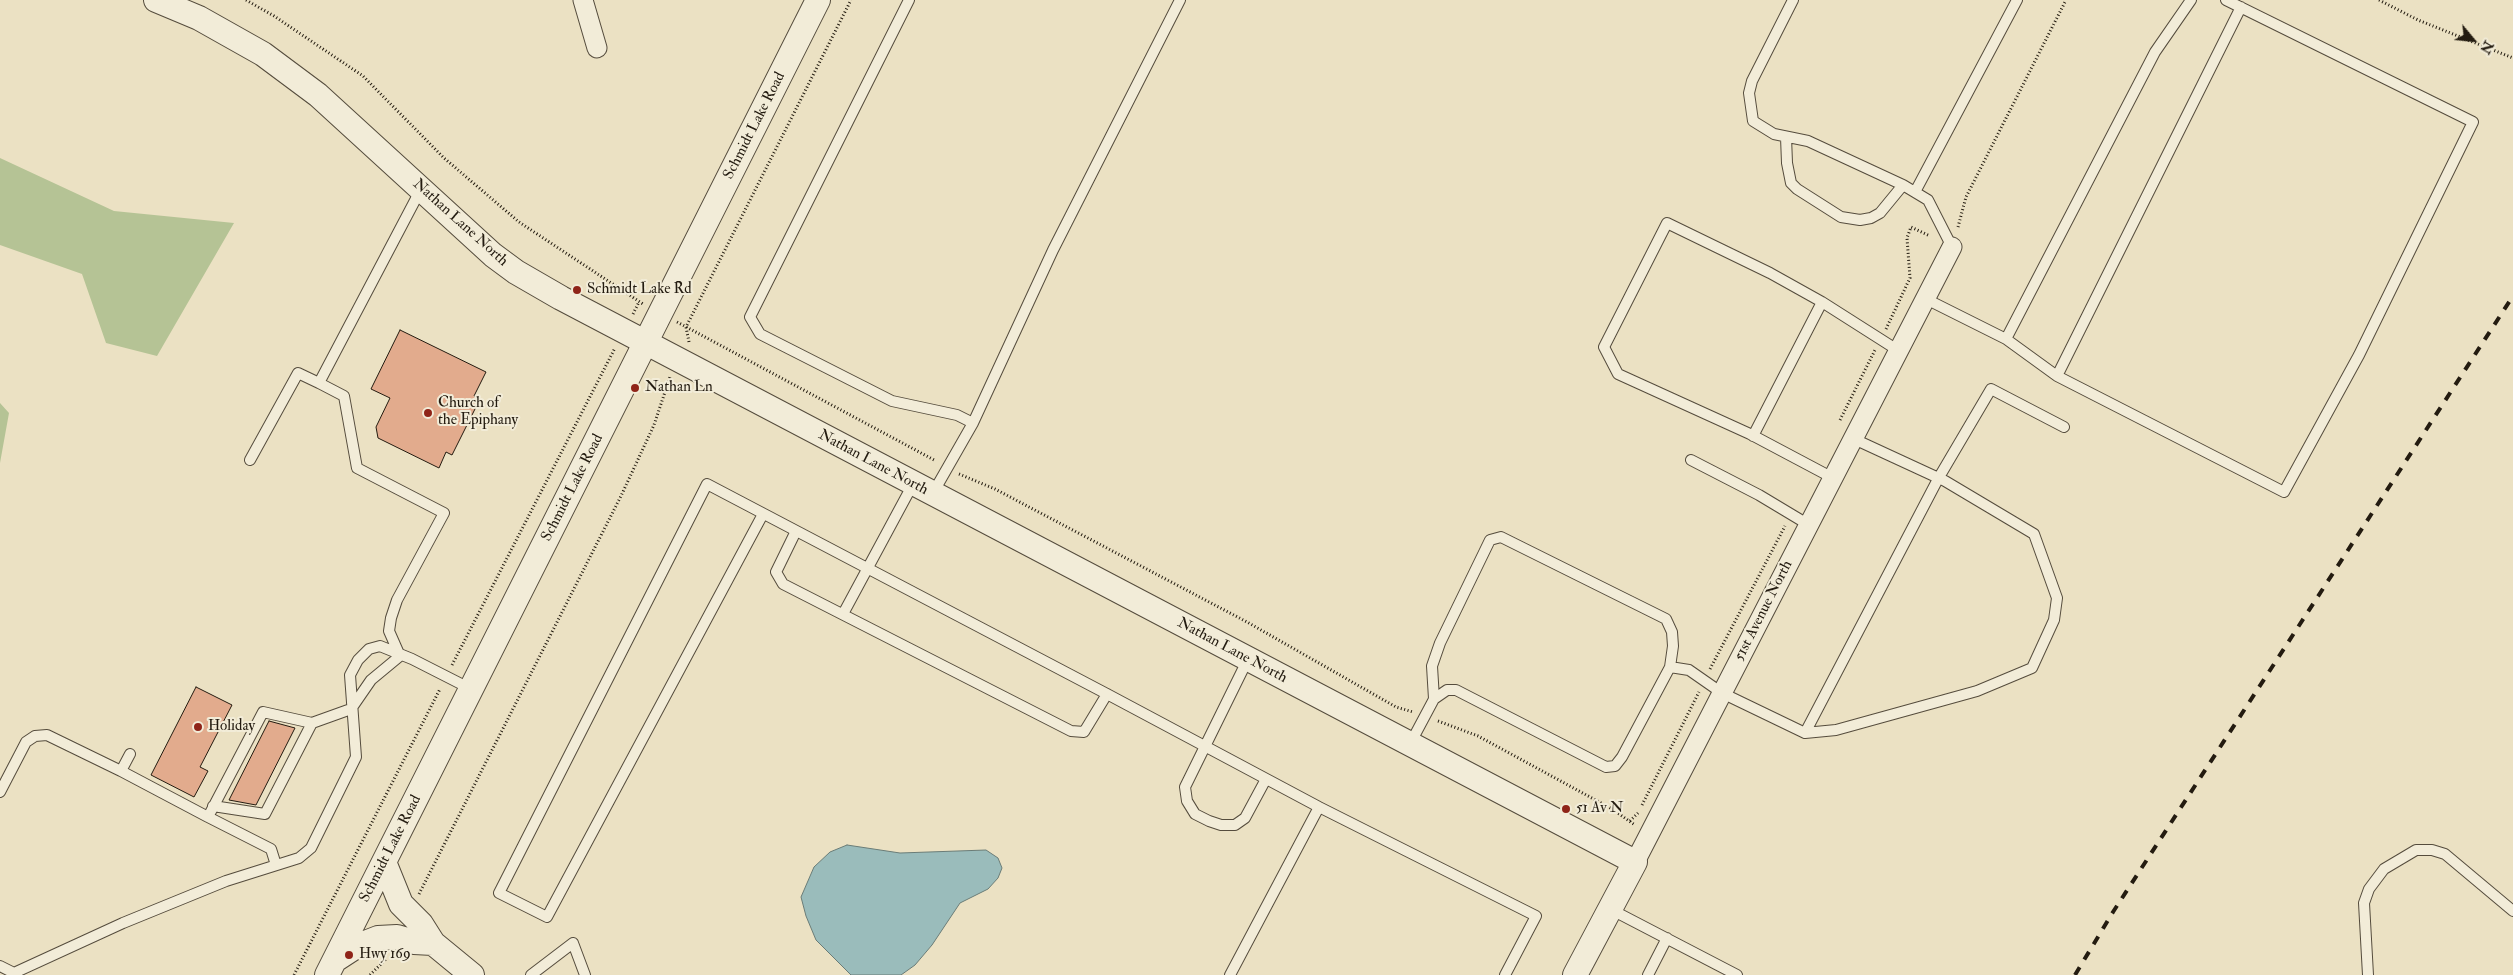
<!DOCTYPE html>
<html>
<head>
<meta charset="utf-8">
<style>
	body { margin:0 }
	#map { position:relative; width:2513px; height:975px; overflow:hidden; background:#ebe1c3; font-family:"IM FELL Double Pica",serif }
	canvas { display:block }
	.north { position:absolute; left:2448px; top:15px; width:50px; height:50px; -webkit-text-stroke:4px #f2ecd8; paint-order:stroke; rotate:118deg; font-size:14px; font-weight:700; line-height:20px; text-align:center; color:#231b10 }
	.north::after { content:''; display:block; margin:auto; width:18px; height:22px; background:#231b10; clip-path:polygon(50% 0,100% 100%,50% 72%,0 100%) }
</style>
</head>
<body>
<div id="map">
<canvas width="2513" height="975"></canvas>
<div class="north">N</div>
</div>
<script>
const ctx = document.querySelector('canvas').getContext('2d');
ctx.lineJoin = 'round';
function fillPath(path, color) {
  ctx.fillStyle = color;
  ctx.fill(path, 'evenodd');
}
function toPath(rows) {
  const path = new Path2D();
  for (const r of rows) {
    path.moveTo(r[0], r[1]);
    for (let i = 2; i < r.length; i += 2) path.lineTo(r[i], r[i + 1]);
  }
  return path;
}
function strokePath(path, color, width, dash) {
  ctx.strokeStyle = color;
  ctx.lineWidth = width;
  ctx.lineCap = dash ? 'butt' : 'round';
  ctx.setLineDash(dash || []);
  ctx.stroke(path);
}
function write(font, color, halo, rows, align = 'center') {
  ctx.font = font + ' "IM FELL Double Pica",serif';
  ctx.lineWidth = 4;
  ctx.setLineDash([]);
  ctx.textBaseline = 'middle';
  ctx.strokeStyle = halo;
  ctx.fillStyle = color;
  for (const [text, x, y, turn = 0] of rows) {
    ctx.save();
    ctx.translate(x, y);
    ctx.rotate((+turn || 0) * Math.PI / 180);
    ctx.textAlign = isNaN(turn) ? turn : align;
    if (halo) ctx.strokeText(text, 0, 0);
    ctx.fillText(text, 0, 0);
    ctx.restore();
  }
}
fillPath(toPath([
	[0,158,114,211,234,223,157,356,106,343,82,274,0,245],
	[0,403,9,413,0,463]
]), '#b5c395');
const water = toPath([
	[847,845,900,853,986,850,998,858,1002,868,998,878,988,889,960,903,932,945,915,965,901,975,851,975,816,940,806,916,801,897,814,867,830,852,847,845]
]);
fillPath(water, '#9abcbb');
strokePath(water, '#6a7c77', 1);
const building = toPath([
	[400,330,486,372,474,396,480,399,452,455,446,452,439,468,378,438,376,427,390,398,371,389,400,330],
	[196,687,232,705,200,767,208,771,194,797,151,775,196,687],
	[269,721,295,728,256,805,229,800,269,721]
]);
fillPath(building, '#e2ab8d');
strokePath(building, '#231b10', 1);
const service = toPath([
	[909,0,750,317,760,334,892,401,957,415,973,423],
	[1793,0,1752,81,1749,93,1753,121,1774,134,1808,141,1903,185,1928,200,1952,247],
	[1786,137,1787,163,1791,183,1797,189,1841,217,1860,220,1871,218,1880,213,1903,185],
	[1915,192,2017,0],
	[1926,299,2006,339,2057,376,2284,492,2359,355,2473,122,2226,0],
	[2006,339,2155,52,2191,0],
	[2057,376,2241,7],
	[1753,436,1822,302],
	[250,460,298,373,319,383],
	[1691,460,1759,495,1809,525],
	[1833,478,1750,434,1618,374,1604,347,1667,223,1770,273,1822,302,1899,351],
	[933,493,973,423,1053,250,1180,0],
	[763,514,547,917,499,893,707,484,1107,694,1319,807,1536,916,1505,975],
	[796,531,776,572,783,584,1071,731,1084,732,1107,694],
	[843,614,913,484],
	[400,656,389,631,391,618,397,600,444,513,357,468,344,396,319,383,421,189],
	[1248,659,1185,787,1187,801,1195,814,1209,821,1221,825,1235,825,1245,818,1266,779],
	[1434,699,1432,666,1440,643,1490,540,1501,537,1666,619,1672,632,1673,646,1670,667],
	[1805,733,1938,479,1991,389,2064,427],
	[1410,744,1434,699,1447,690,1456,690,1606,767,1615,766,1622,757,1670,667,1689,670,1722,693,1805,733,1836,730,1977,691,2032,668,2054,620,2057,598,2034,534,1945,481,1854,439],
	[121,771,130,754],
	[0,792,26,742,35,736,47,735,121,771,208,817,263,712,312,723,351,709,371,680,400,656],
	[213,806,265,814,312,723],
	[208,817,271,849,276,865],
	[1610,909,1737,975],
	[0,966,14,973,123,923,226,881,299,858,311,848,356,757,350,675,358,660,369,649,380,646,412,659,471,689],
	[531,975,573,943,585,975],
	[1230,975,1319,807],
	[1648,975,1667,938],
	[2368,975,2364,903,2369,889,2384,869,2416,850,2432,850,2445,854,2513,911]
]);
const minor = toPath([
	[583,0,597,48],
	[1635,862,1952,247]
]);
const tertiary = toPath([
	[156,0,199,18,263,54,318,95,493,255,516,272,561,298,1635,862,1575,975],
	[384,862,401,904,421,924,433,943,472,975],
	[335,960,355,947,378,938,397,937,414,942,433,943],
	[327,975,818,0]
]);
strokePath(service, '#554c3d', 12);
strokePath(minor, '#554c3d', 21);
strokePath(tertiary, '#554c3d', 26);
strokePath(toPath([
	[246,0,274,16,363,76,444,158,519,222,643,304],
	[2379,0,2418,20,2513,58],
	[1958,227,1966,197,2066,0],
	[633,314,639,302],
	[677,322,936,461],
	[1886,329,1910,278,1907,238,1911,227,1930,236],
	[689,342,686,327,851,0],
	[1840,420,1875,350],
	[959,474,995,489,1247,622,1396,707,1413,712],
	[452,665,615,348],
	[1710,669,1785,526],
	[1438,721,1478,736,1612,809,1635,825],
	[1642,805,1699,692],
	[1630,821,1638,813],
	[419,894,621,496,654,425,670,377],
	[294,975,440,689],
	[370,975,387,958]
]), '#231b10', 3, [1, 2.5]);
strokePath(service, '#f2ecd8', 10);
strokePath(minor, '#f2ecd8', 19);
strokePath(tertiary, '#f2ecd8', 24);
strokePath(toPath([
	[2075,975,2113,912,2513,296]
]), '#231b10', 4, [9, 9]);
for (const [x, y, r, color] of [
	[577,290,5,"#8f2418"],
	[635,388,5,"#8f2418"],
	[428,413,5,"#8f2418"],
	[198,727,5,"#8f2418"],
	[1566,809,5,"#8f2418"],
	[349,955,5,"#8f2418"]
]) {
  const dot = new Path2D();
  dot.arc(x, y, r, 0, 2 * Math.PI);
  ctx.fillStyle = color;
  ctx.fill(dot);
  strokePath(dot, '#f2ecd8', 2);
}
write('15px', '#231b10', '#f2ecd8', [
	["Schmidt Lake Road",755,126,-63],
	["Nathan Lane North",460,223,42],
	["Nathan Lane North",873,463,28],
	["Schmidt Lake Road",573,488,-63],
	["51st Avenue North",1764,611,-63],
	["Nathan Lane North",1232,651,28],
	["Schmidt Lake Road",391,849,-63]
]);
write('15px', '#231b10', '#f2ecd8', [
	["Schmidt Lake Rd",587,290],
	["Nathan Ln",645,388],
	["Church of",438,404],
	["the Epiphany",438,421],
	["Holiday",208,727],
	["51 Av N",1576,809],
	["Hwy 169",359,955]
], 'left');
</script>
</body>
</html>
